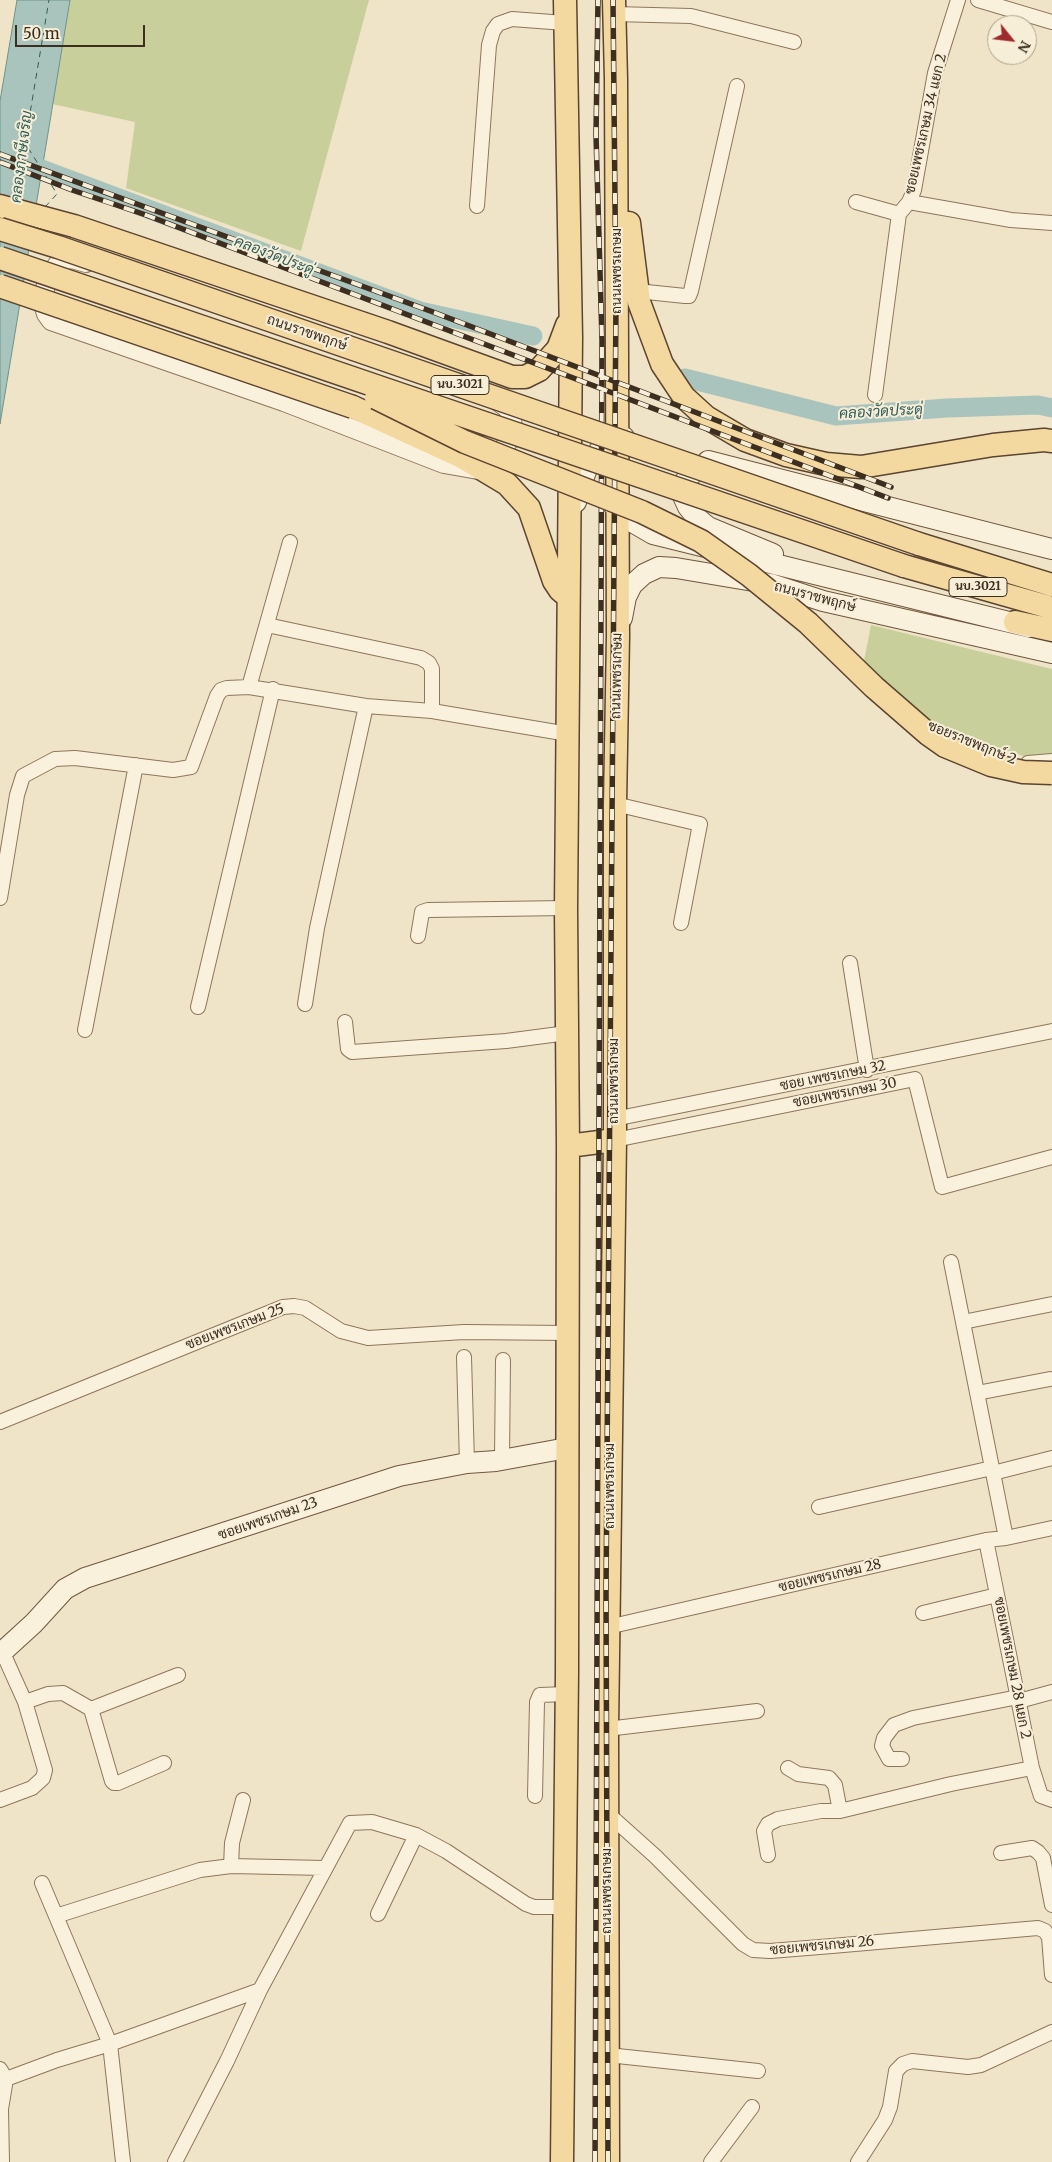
<!DOCTYPE html>
<html>
<head>
<meta charset="utf-8">
<style>
	body { margin:0 }
	#map { position:relative; width:1052px; height:2162px; overflow:hidden; background:#f0e4c8; font-family:Merriweather,serif }
	canvas { display:block }
	.north { position:absolute; left:987px; top:15px; width:50px; height:50px; box-sizing:border-box; background:#f7eed8; border:1px solid #ada18e; border-radius:50%; rotate:119deg; font-size:14px; font-weight:700; line-height:20px; text-align:center; color:#3d2e20 }
	.north::after { content:''; display:block; margin:auto; width:18px; height:22px; background:#9e2a2b; clip-path:polygon(50% 0,100% 100%,50% 72%,0 100%) }
	.scale { position:absolute; left:15px; top:25px; width:130px; height:22px; box-sizing:border-box; border:2px solid #3d2e20; border-top:0; padding-left:6px; font-size:15px; line-height:18px; white-space:nowrap; color:#3d2e20; -webkit-text-stroke:4px #f7eed8; paint-order:stroke }
</style>
</head>
<body>
<div id="map">
<canvas width="1052" height="2162"></canvas>
<div class="north">N</div>
<div class="scale">50 m</div>
</div>
<script>
const ctx = document.querySelector('canvas').getContext('2d');
ctx.lineJoin = 'round';
function fillPath(path, color) {
  ctx.fillStyle = color;
  ctx.fill(path, 'evenodd');
}
function toPath(rows) {
  const path = new Path2D();
  for (const r of rows) {
    path.moveTo(r[0], r[1]);
    for (let i = 2; i < r.length; i += 2) path.lineTo(r[i], r[i + 1]);
  }
  return path;
}
function strokePath(path, color, width, dash) {
  ctx.strokeStyle = color;
  ctx.lineWidth = width;
  ctx.lineCap = dash ? 'butt' : 'round';
  ctx.setLineDash(dash || []);
  ctx.stroke(path);
}
function write(font, color, halo, rows, align = 'center') {
  ctx.font = font + ' Merriweather,Sarabun,serif';
  ctx.lineWidth = 4;
  ctx.setLineDash([]);
  ctx.textBaseline = 'middle';
  ctx.strokeStyle = halo;
  ctx.fillStyle = color;
  for (const [text, x, y, turn = 0] of rows) {
    ctx.save();
    ctx.translate(x, y);
    ctx.rotate((+turn || 0) * Math.PI / 180);
    ctx.textAlign = isNaN(turn) ? turn : align;
    if (halo) ctx.strokeText(text, 0, 0);
    ctx.fillText(text, 0, 0);
    ctx.restore();
  }
}
fillPath(toPath([
	[70,0,369,0,301,251,126,188,135,122,52,104],
	[871,625,1052,669,1052,757,1023,756,934,726,889,689,864,661]
]), '#c9cf9b');
const water = toPath([
	[17,0,70,0,0,424,0,101,17,0]
]);
fillPath(water, '#a9c4bc');
strokePath(water, '#6f938a', 1);
strokePath(toPath([
	[20,161,420,311,533,336],
	[685,378,836,416,947,408,1038,405,1052,408]
]), '#a9c4bc', 19);
strokePath(toPath([
	[45,207,57,194,25,143,49,0]
]), '#2f5d5a', 1, [6, 5]);
const minor = toPath([
	[978,0,1052,22],
	[614,14,691,16,794,42],
	[856,202,899,214],
	[909,202,1011,220,1052,223],
	[477,206,489,45,493,31,498,24,512,19,565,23],
	[637,291,685,296,689,296,691,291,737,86],
	[875,395,899,214,909,202,914,190,935,73,958,0],
	[267,625,421,658,429,663,432,669,432,711],
	[249,687,290,542],
	[1028,763,1052,761],
	[615,804,700,824,681,923],
	[0,898,17,795,23,776,55,759,75,758,173,770,191,767,217,696,221,690,227,688,249,687,366,706,432,711,568,734],
	[418,936,422,912,428,910,566,908],
	[850,963,867,1070],
	[305,1004,317,928,366,706],
	[198,1007,273,689],
	[345,1022,348,1049,352,1052,506,1041,567,1033],
	[85,1030,136,765],
	[614,1119,1052,1031],
	[615,1140,915,1079,942,1187,1052,1157],
	[951,1262,1006,1538],
	[963,1322,1052,1304],
	[464,1357,467,1463],
	[977,1393,1050,1379],
	[0,1422,283,1307,294,1306,305,1308,341,1331,368,1338,464,1332,567,1333],
	[502,1459,503,1360],
	[993,1473,1052,1458],
	[819,1507,992,1468],
	[986,1540,1032,1768,1041,1796,1052,1800],
	[923,1613,997,1595],
	[608,1627,986,1540,1006,1538,1052,1528],
	[1019,1701,1052,1692],
	[25,1702,48,1694,63,1693,91,1709,112,1781,114,1783,118,1783,164,1763],
	[91,1709,178,1675],
	[607,1729,757,1711],
	[902,1759,889,1759,882,1746,884,1738,894,1725,913,1718,1018,1697],
	[788,1768,798,1774,829,1778,835,1785,840,1811],
	[535,1796,537,1702,540,1695,566,1694],
	[0,1800,32,1788,43,1778,45,1770,25,1702,3,1653],
	[607,1813,655,1856,743,1944,753,1950,770,1951,832,1946,1038,1928,1045,1931,1049,1937,1052,1975],
	[1001,1853,1032,1848,1038,1852,1043,1858,1052,1905],
	[768,1855,764,1831,768,1824,778,1819,821,1811,840,1811,951,1784,1032,1768],
	[231,1866,232,1843,243,1800],
	[42,1883,110,2044,123,2162],
	[378,1914,416,1835],
	[56,1916,200,1870,231,1866,324,1868],
	[608,2055,758,2071],
	[0,2069,6,2079,1,2109,2,2162],
	[6,2079,57,2060,110,2044,260,1990],
	[175,2162,227,2061,260,1990,350,1823,372,1822,416,1835,446,1851,526,1904,534,1907,564,1907],
	[711,2162,752,2107],
	[858,2162,885,2120,890,2107,896,2071,903,2064,912,2061,968,2067,981,2065,1052,2032]
]);
const tertiary = toPath([
	[86,263,72,259,60,261,47,277,43,304,46,314,51,321,284,402,444,464,478,470],
	[487,458,501,451,509,441,513,429,512,419,507,408,494,399]
]);
const secondary = toPath([
	[708,461,1052,549],
	[713,467,695,471,685,481,683,496,688,507,696,517,708,527,773,554],
	[576,502,586,471,595,456,603,446,617,435,624,437],
	[610,502,634,523,653,534,1029,627],
	[622,618,626,597,632,585,644,574,659,567,676,568,771,584,823,601,1052,653],
	[0,1654,34,1623,65,1589,85,1578,399,1476,467,1463,496,1461,567,1448]
]);
const primary = toPath([
	[0,206,74,226,388,332,512,377,525,377,539,370,558,349,567,325],
	[629,223,639,302,662,364,684,397,706,417,745,440,786,455,826,464,861,467,993,445,1044,440,1052,441],
	[353,407,462,457,507,484,529,508,554,581,560,590,567,596],
	[919,544,1052,585],
	[904,566,1052,608],
	[1015,622,1052,630],
	[568,1146,615,1140],
	[562,2162,567,1673,568,1146,566,908,571,337,565,0],
	[608,2162,607,1729,615,1140,615,804,618,636,616,79,614,0]
]);
strokePath(minor, '#8d765c', 16);
strokePath(tertiary, '#8d765c', 20);
strokePath(secondary, '#6f573f', 22);
strokePath(primary, '#5b4430', 25);
strokePath(minor, '#faf1dc', 14);
strokePath(tertiary, '#faf1dc', 18);
strokePath(secondary, '#faf1dc', 20);
strokePath(primary, '#f3d9a0', 22);
const rail = toPath([
	[0,154,433,312,891,487],
	[0,162,72,190,146,215,888,498],
	[595,2162,602,340,596,135,598,0],
	[608,2162,606,1592,616,301,613,0]
]);
strokePath(rail, '#3d2e20', 5.5);
strokePath(rail, '#f7eed8', 4, [11]);
const primaryBridge = toPath([
	[0,229,58,247,919,544],
	[0,258,904,566],
	[0,286,353,407],
	[376,398,465,442,642,512,701,541,749,575,808,623,874,687,928,734,945,746,991,765,1023,772,1052,773]
]);
strokePath(primaryBridge, '#5b4430', 25, []);
strokePath(primaryBridge, '#f3d9a0', 22);
for (const [x, y, w] of [
	[460,385,58],
	[978,587,58]
]) {
  const box = new Path2D();
  box.roundRect(x - w / 2, y - 9.5, w, 19, 4);
  ctx.fillStyle = '#f7eed8';
  ctx.fill(box);
  strokePath(box, '#3d2e20', 1);
}
write('bold 12px', '#3d2e20', null, [
	["นบ.3021",460,385],
	["นบ.3021",978,587]
]);
write('14px', '#3d2e20', '#f7eed8', [
	["ซอยเพชรเกษม 34 แยก 2",926,124,-77],
	["ถนนเพชรเกษม",617,271,-90],
	["ถนนราชพฤกษ์",307,333,19],
	["ถนนราชพฤกษ์",815,597,15],
	["ถนนเพชรเกษม",617,676,-89],
	["ซอยราชพฤกษ์ 2",972,743,22],
	["ซอย เพชรเกษม 32",833,1076,-11],
	["ถนนเพชรเกษม",614,1081,-90],
	["ซอยเพชรเกษม 30",845,1093,-11],
	["ซอยเพชรเกษม 25",235,1327,-21],
	["ถนนเพชรเกษม",610,1486,-90],
	["ซอยเพชรเกษม 23",268,1519,-19],
	["ซอยเพชรเกษม 28",830,1576,-13],
	["ซอยเพชรเกษม 28 แยก 2",1012,1668,79],
	["ถนนเพชรเกษม",607,1891,-90],
	["ซอยเพชรเกษม 26",822,1946,-5]
]);
write('italic 15px', '#2f5d5a', '#f7eed8', [
	["คลองภาษีเจริญ",22,157,-83],
	["คลองวัดประดู่",274,256,21],
	["คลองวัดประดู่",881,412,-3]
]);
</script>
</body>
</html>
